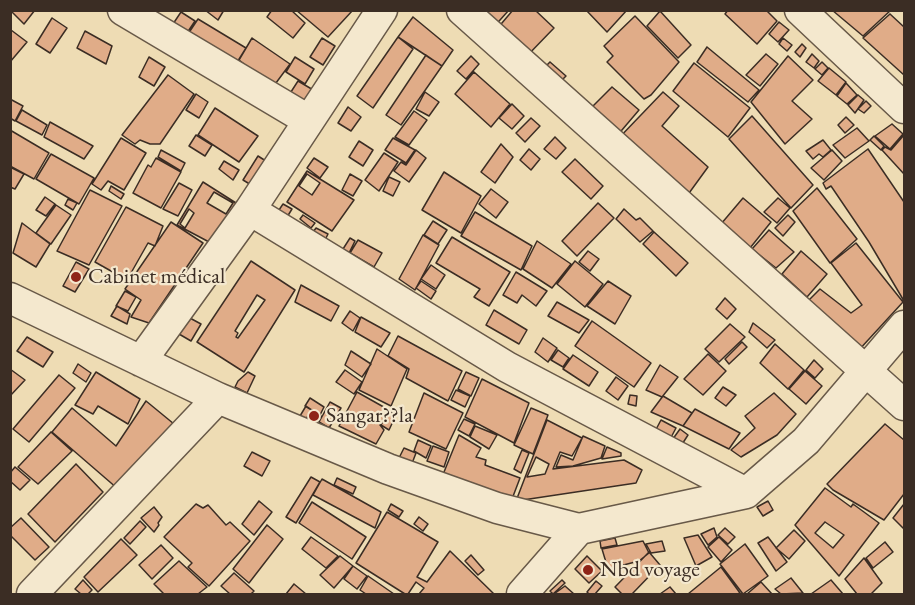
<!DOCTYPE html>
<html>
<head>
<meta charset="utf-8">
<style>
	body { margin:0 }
	#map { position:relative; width:915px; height:605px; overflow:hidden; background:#eedcb4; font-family:"EB Garamond",serif }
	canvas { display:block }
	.frame { position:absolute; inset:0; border:12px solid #3b2d24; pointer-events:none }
</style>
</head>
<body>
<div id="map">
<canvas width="915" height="605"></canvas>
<div class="frame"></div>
</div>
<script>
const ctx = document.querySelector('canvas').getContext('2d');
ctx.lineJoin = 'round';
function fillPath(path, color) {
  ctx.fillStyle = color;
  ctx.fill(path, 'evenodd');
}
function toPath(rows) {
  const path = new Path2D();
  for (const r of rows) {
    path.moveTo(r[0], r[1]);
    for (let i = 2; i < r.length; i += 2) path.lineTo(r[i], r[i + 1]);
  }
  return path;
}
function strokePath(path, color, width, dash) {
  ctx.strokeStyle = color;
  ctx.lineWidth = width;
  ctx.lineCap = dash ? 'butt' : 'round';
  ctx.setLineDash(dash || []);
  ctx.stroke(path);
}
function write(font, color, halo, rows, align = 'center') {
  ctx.font = font + ' "EB Garamond",serif';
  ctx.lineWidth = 4.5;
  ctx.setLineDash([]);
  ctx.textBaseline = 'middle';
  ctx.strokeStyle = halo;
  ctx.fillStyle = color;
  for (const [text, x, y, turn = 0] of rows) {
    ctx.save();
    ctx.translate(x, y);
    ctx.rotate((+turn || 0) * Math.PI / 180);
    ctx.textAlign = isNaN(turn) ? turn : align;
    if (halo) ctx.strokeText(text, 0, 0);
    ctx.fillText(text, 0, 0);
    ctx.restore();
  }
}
const building = toPath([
	[10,10,35,10,24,24,10,10],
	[205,10,224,10,218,20,205,10],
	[272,10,291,10,305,23,293,38,267,17,272,10],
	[296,10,353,10,328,37,296,10],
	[472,10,509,10,491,30,472,10],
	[513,10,535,10,554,28,524,59,496,30,513,10],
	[586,10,627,10,607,32,586,10],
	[728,10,766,10,777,21,757,44,725,14,728,10],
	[832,10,891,10,863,36,832,10],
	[660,11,691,45,678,58,647,26,660,11],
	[181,12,195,21,185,36,171,27,181,12],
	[890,14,904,27,904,75,863,38,890,14],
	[635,16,679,62,651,95,644,99,607,62,613,56,604,46,635,16],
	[413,17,453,50,442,66,398,37,413,17],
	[52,18,67,28,50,53,36,44,52,18],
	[198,19,246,48,236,64,188,34,198,19],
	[779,22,789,30,778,42,769,34,779,22],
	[11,30,27,42,10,62,10,31,11,30],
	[85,31,112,46,106,64,77,48,85,31],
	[398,37,413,49,373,108,357,96,398,37],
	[252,38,290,64,273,87,242,68,244,64,239,60,252,38],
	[322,38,335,46,323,65,310,57,322,38],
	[783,38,792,45,787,51,779,44,783,38],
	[802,44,806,48,800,57,795,52,802,44],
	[707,47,759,90,748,102,697,62,707,47],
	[766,54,778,64,760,86,746,75,766,54],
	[812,54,819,61,814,68,806,62,812,54],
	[426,55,442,66,401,125,386,115,426,55],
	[471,56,479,64,466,79,457,71,471,56],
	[788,56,813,80,792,101,812,119,785,144,751,102,788,56],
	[149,57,165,67,154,86,139,77,149,57],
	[295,57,314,69,305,84,286,72,295,57],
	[550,62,566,76,559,83,543,69,550,62],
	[822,62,828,68,822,75,815,69,822,62],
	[694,63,750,108,728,137,673,91,694,63],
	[829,68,846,82,836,95,818,81,829,68],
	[474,72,510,104,491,127,455,94,474,72],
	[168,75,194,94,160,144,150,144,140,140,135,144,122,135,168,75],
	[298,81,315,91,305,106,289,95,298,81],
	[846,83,857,95,847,104,837,96,846,83],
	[612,87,639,110,616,137,588,111,612,87],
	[425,92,439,102,429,116,416,109,425,92],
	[663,92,679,106,662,126,708,167,684,200,616,141,663,92],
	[196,94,208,102,199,118,186,110,196,94],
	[858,95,864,100,855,113,848,105,858,95],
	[10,99,23,106,15,121,10,118,10,99],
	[866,101,871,106,864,113,858,109,866,101],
	[512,104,524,116,512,129,499,118,512,104],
	[348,107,361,117,351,131,338,123,348,107],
	[215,108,258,136,239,162,198,135,215,108],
	[22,110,47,125,42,135,16,121,22,110],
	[414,111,427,120,409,145,395,137,414,111],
	[752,116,813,185,791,208,729,139,752,116],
	[846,117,854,125,845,133,838,125,846,117],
	[531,118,540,126,525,142,516,133,531,118],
	[50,122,93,146,84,159,44,137,50,122],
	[892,124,903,134,890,149,875,136,892,124],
	[857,128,869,141,845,158,833,145,857,128],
	[10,130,49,153,34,179,10,166,10,130],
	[196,135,212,145,205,156,189,146,196,135],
	[904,135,904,174,882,150,885,147,891,150,904,135],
	[874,136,884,146,881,150,870,140,874,136],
	[555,137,566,148,556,159,544,149,555,137],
	[121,138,146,153,124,190,108,181,101,190,92,184,121,138],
	[393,138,415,150,406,163,385,150,393,138],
	[823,140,831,150,823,157,819,154,813,159,806,151,823,140],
	[359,141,373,150,363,166,349,157,359,141],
	[501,144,513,157,495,183,481,172,501,144],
	[529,149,540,159,531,170,520,160,529,149],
	[868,149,904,202,904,301,869,242,831,186,826,189,823,183,868,149],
	[161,150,185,163,181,171,158,157,161,150],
	[416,150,426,158,409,182,394,171,401,162,406,165,416,150],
	[832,150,842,161,824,180,811,168,832,150],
	[384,153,398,162,379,191,365,180,384,153],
	[51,154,94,178,79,204,36,179,51,154],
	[258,156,269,163,253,186,243,180,258,156],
	[156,158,181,172,161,208,133,193,148,165,151,167,156,158],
	[314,158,328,167,320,178,307,168,314,158],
	[575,159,603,186,591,199,562,172,575,159],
	[224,161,239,170,233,180,219,169,224,161],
	[10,167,24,174,15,189,10,187,10,167],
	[307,171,354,200,332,231,287,202,307,171],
	[307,174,320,183,312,195,299,186,307,174],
	[444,172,481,196,461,233,422,210,444,172],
	[350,174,362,181,353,196,342,190,350,174],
	[389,177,400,182,393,196,383,191,389,177],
	[203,182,236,203,211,243,177,225,203,182],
	[214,192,233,203,226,214,207,203,214,192],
	[189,209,194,213,185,228,180,224,189,209],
	[179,183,192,190,178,216,163,209,179,183],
	[111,186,124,194,121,199,109,191,111,186],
	[817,188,857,239,830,263,793,211,817,188],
	[491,189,508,202,496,218,479,204,491,189],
	[90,190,122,206,89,265,57,251,90,190],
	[45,197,55,204,46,216,36,210,45,197],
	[743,198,771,222,750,248,721,224,743,198],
	[778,198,790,208,777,223,764,212,778,198],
	[68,199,77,203,73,210,65,205,68,199],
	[598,203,614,218,577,256,562,241,598,203],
	[283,204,292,209,284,222,275,216,283,204],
	[56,205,71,215,51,244,36,233,56,205],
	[126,207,163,226,155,246,148,243,127,280,95,262,126,207],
	[624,209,636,220,640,218,653,231,640,242,616,219,624,209],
	[475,212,532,246,521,270,461,236,475,212],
	[303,215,315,223,311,228,300,219,303,215],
	[788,215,795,222,783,236,775,228,788,215],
	[433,221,447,230,438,244,424,235,433,221],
	[171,222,203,243,149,323,131,317,141,300,125,289,171,222],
	[22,223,50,244,36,267,13,253,22,223],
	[316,228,328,234,324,242,311,235,316,228],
	[769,230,794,252,776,268,752,249,769,230],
	[654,232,688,263,676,276,643,244,654,232],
	[423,235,439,245,415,290,399,279,423,235],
	[452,237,510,272,489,306,474,297,480,289,436,263,452,237],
	[350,238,355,241,349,253,343,249,350,238],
	[358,240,382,253,374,267,350,253,358,240],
	[537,241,571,264,552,288,523,269,537,241],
	[856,243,903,302,858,351,806,303,820,289,851,313,862,305,831,263,856,243],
	[588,251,599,259,590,271,579,262,588,251],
	[801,251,827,274,807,297,782,274,801,251],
	[251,261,295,290,244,372,197,342,251,261],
	[257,295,265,300,238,338,236,337,238,333,235,331,257,295],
	[575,261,603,284,585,307,557,284,575,261],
	[76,262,89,269,75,292,63,286,76,262],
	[431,265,445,275,436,289,421,279,431,265],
	[516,272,547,291,536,306,522,295,517,303,503,295,516,272],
	[421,281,436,291,431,299,416,288,421,281],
	[608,281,631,296,615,324,587,306,608,281],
	[301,285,339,306,331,321,295,302,301,285],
	[125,291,136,297,128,311,116,306,125,291],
	[725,298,736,309,727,319,716,309,725,298],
	[557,302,589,320,579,333,548,316,557,302],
	[117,306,130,314,127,324,111,316,117,306],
	[494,310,527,330,519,344,486,325,494,310],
	[350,311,360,318,353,331,342,323,350,311],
	[188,317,201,324,191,341,179,334,188,317],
	[361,317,390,333,381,347,355,332,361,317],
	[592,321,651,363,634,387,575,346,592,321],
	[753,323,775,340,767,348,749,332,753,323],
	[730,324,745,337,719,362,705,349,730,324],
	[398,336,462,371,448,401,406,378,409,369,388,356,398,336],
	[27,337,53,352,43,367,17,351,27,337],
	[543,338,557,348,548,362,535,352,543,338],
	[742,342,747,347,729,364,725,359,742,342],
	[775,344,804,370,788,389,760,363,775,344],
	[377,349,407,369,391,406,359,390,377,349],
	[558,350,569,358,563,367,551,360,558,350],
	[351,351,371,364,362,377,345,365,351,351],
	[708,354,726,371,703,395,684,379,708,354],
	[573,355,598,372,589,386,563,369,573,355],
	[814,360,823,369,815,378,806,370,814,360],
	[78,364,91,373,86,382,73,373,78,364],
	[660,365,678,377,662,397,646,390,660,365],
	[10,369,25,380,10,396,10,369],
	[345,370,362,382,354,394,336,382,345,370],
	[805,371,822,386,806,404,789,389,805,371],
	[96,372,140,399,128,424,98,406,93,414,75,405,96,372],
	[248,372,255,376,247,393,235,387,238,381,248,372],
	[466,372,479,378,471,396,458,389,466,372],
	[59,375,75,388,29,442,13,429,59,375],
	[616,377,628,386,618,400,606,391,616,377],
	[482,379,529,403,514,443,465,417,482,379],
	[723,387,736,395,726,406,715,398,723,387],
	[456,390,470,396,465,407,451,400,456,390],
	[357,392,389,410,380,425,384,430,376,444,339,426,357,392],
	[424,393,463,413,446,449,409,432,424,393],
	[774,393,796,414,777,435,741,457,731,450,755,428,745,416,774,393],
	[630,395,637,396,636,406,628,404,630,395],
	[663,396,692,413,683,426,651,412,663,396],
	[310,398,324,407,320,415,305,406,310,398],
	[146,401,174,424,118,489,52,432,72,408,116,446,146,401],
	[330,402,341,408,329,428,319,422,330,402],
	[306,406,321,416,317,422,308,416,302,425,297,421,306,406],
	[531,408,548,415,533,454,514,445,531,408],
	[695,409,740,433,729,449,683,426,695,409],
	[389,411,396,415,389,430,381,425,389,411],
	[464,419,475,424,469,436,458,430,464,419],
	[547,420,582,438,572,456,560,452,553,469,624,460,642,470,636,483,516,501,547,420],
	[536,457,549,464,545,474,527,477,536,457],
	[661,420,676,428,668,443,653,435,661,420],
	[885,424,904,440,904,494,884,520,833,490,827,484,885,424],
	[475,426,497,435,489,449,470,437,475,426],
	[680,429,688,435,679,449,670,443,680,429],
	[51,432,72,451,38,484,18,467,51,432],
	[459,435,481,448,476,457,486,460,485,465,520,478,512,499,442,477,459,435],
	[583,436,605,446,601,458,573,466,556,467,561,455,573,460,583,436],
	[418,440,431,446,426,458,414,451,418,440],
	[433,446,449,452,444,467,427,461,433,446],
	[607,447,621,453,621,456,602,459,607,447],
	[404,448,416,453,411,466,398,460,404,448],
	[522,450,529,453,521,473,514,469,522,450],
	[252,452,270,461,262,476,244,466,252,452],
	[76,464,103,492,55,542,28,514,76,464],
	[15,467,30,480,20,490,10,481,10,473,15,467],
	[311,477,320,482,296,523,286,517,311,477],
	[337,478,356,487,353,494,334,485,337,478],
	[322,479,381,512,375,528,313,495,322,479],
	[825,488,851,507,853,504,879,523,839,576,795,525,825,488],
	[825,522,844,535,833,548,815,533,825,522],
	[259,501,272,512,254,535,242,524,259,501],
	[768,501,773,510,763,516,757,507,768,501],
	[312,502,366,537,352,559,299,523,312,502],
	[196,504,203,508,208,505,226,525,230,522,250,541,209,586,188,567,192,563,164,537,196,504],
	[391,504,403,511,399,517,388,510,391,504],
	[904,504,904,529,893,518,904,504],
	[154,507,162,517,158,523,159,525,154,532,141,518,154,507],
	[387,512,438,542,417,577,427,582,450,551,494,594,419,594,424,588,416,582,408,594,405,594,356,563,387,512],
	[419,517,428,524,423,531,414,524,419,517],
	[21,518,49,547,35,560,10,535,10,528,21,518],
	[140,521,146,527,130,544,124,538,140,521],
	[267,525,283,539,249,583,233,569,267,525],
	[714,528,717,537,708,545,701,534,714,528],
	[725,528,735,537,728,544,718,535,725,528],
	[794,530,805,541,789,559,776,548,794,530],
	[698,535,712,557,696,566,684,538,698,535],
	[311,537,338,556,326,568,302,549,311,537],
	[719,537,732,550,721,562,708,547,719,537],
	[768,537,787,562,776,571,758,543,768,537],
	[615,538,617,545,601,548,600,541,615,538],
	[121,539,137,555,98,592,84,577,121,539],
	[643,541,649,553,639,561,608,569,602,549,643,541],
	[662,541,665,551,651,553,646,544,662,541],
	[885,542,893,552,873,568,866,558,885,542],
	[745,544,768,576,743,594,720,564,745,544],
	[161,545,173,558,152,579,139,565,161,545],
	[649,552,660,565,632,594,622,594,615,587,649,552],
	[471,555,484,570,478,575,465,561,471,555],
	[340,556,353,566,334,588,320,575,340,556],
	[587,556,602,571,589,583,575,569,587,556],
	[864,558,882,583,871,594,857,594,845,579,864,558],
	[179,561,207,587,198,594,164,594,154,584,179,561],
	[353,566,367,576,357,589,344,579,353,566],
	[721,567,740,593,738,594,688,594,721,567],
	[234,573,254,591,251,594,230,594,221,586,234,573],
	[368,576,394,594,366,594,360,590,368,576],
	[791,578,803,593,781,594,775,589,791,578],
	[83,580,92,590,88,594,81,594,75,589,83,580],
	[562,580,565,583,553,594,550,591,562,580],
	[831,580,843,594,811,594,831,580],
	[596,581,602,586,595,594,589,594,587,592,596,581],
	[761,582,772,594,747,594,761,582],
	[294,584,306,594,286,594,294,584],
	[565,586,574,594,554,594,565,586],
	[670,587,676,594,660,594,670,587]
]);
fillPath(building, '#e0ac88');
strokePath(building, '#3b2d24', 1.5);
const minor = toPath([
	[123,10,308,120],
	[382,10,250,210,507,367,746,493],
	[462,10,904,405],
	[800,10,904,108],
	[10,298,218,398,388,469,497,508,579,529,746,493,806,441,904,326],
	[141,361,250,210],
	[32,594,218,398],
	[522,594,579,529]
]);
strokePath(minor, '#685948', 33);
strokePath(minor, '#f4e8ce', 30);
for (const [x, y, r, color] of [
	[76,277,6,"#8f2418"],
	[314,416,6,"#8f2418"],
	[588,570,6,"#8f2418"]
]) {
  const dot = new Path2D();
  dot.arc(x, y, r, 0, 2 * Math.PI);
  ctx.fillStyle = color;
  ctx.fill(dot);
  strokePath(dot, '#f4e8ce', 2);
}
write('22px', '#3b2d24', '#f4e8ce', [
	["Cabinet médical",88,277],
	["Sangar??la",326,416],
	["Nbd voyage",600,570]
], 'left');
</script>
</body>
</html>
